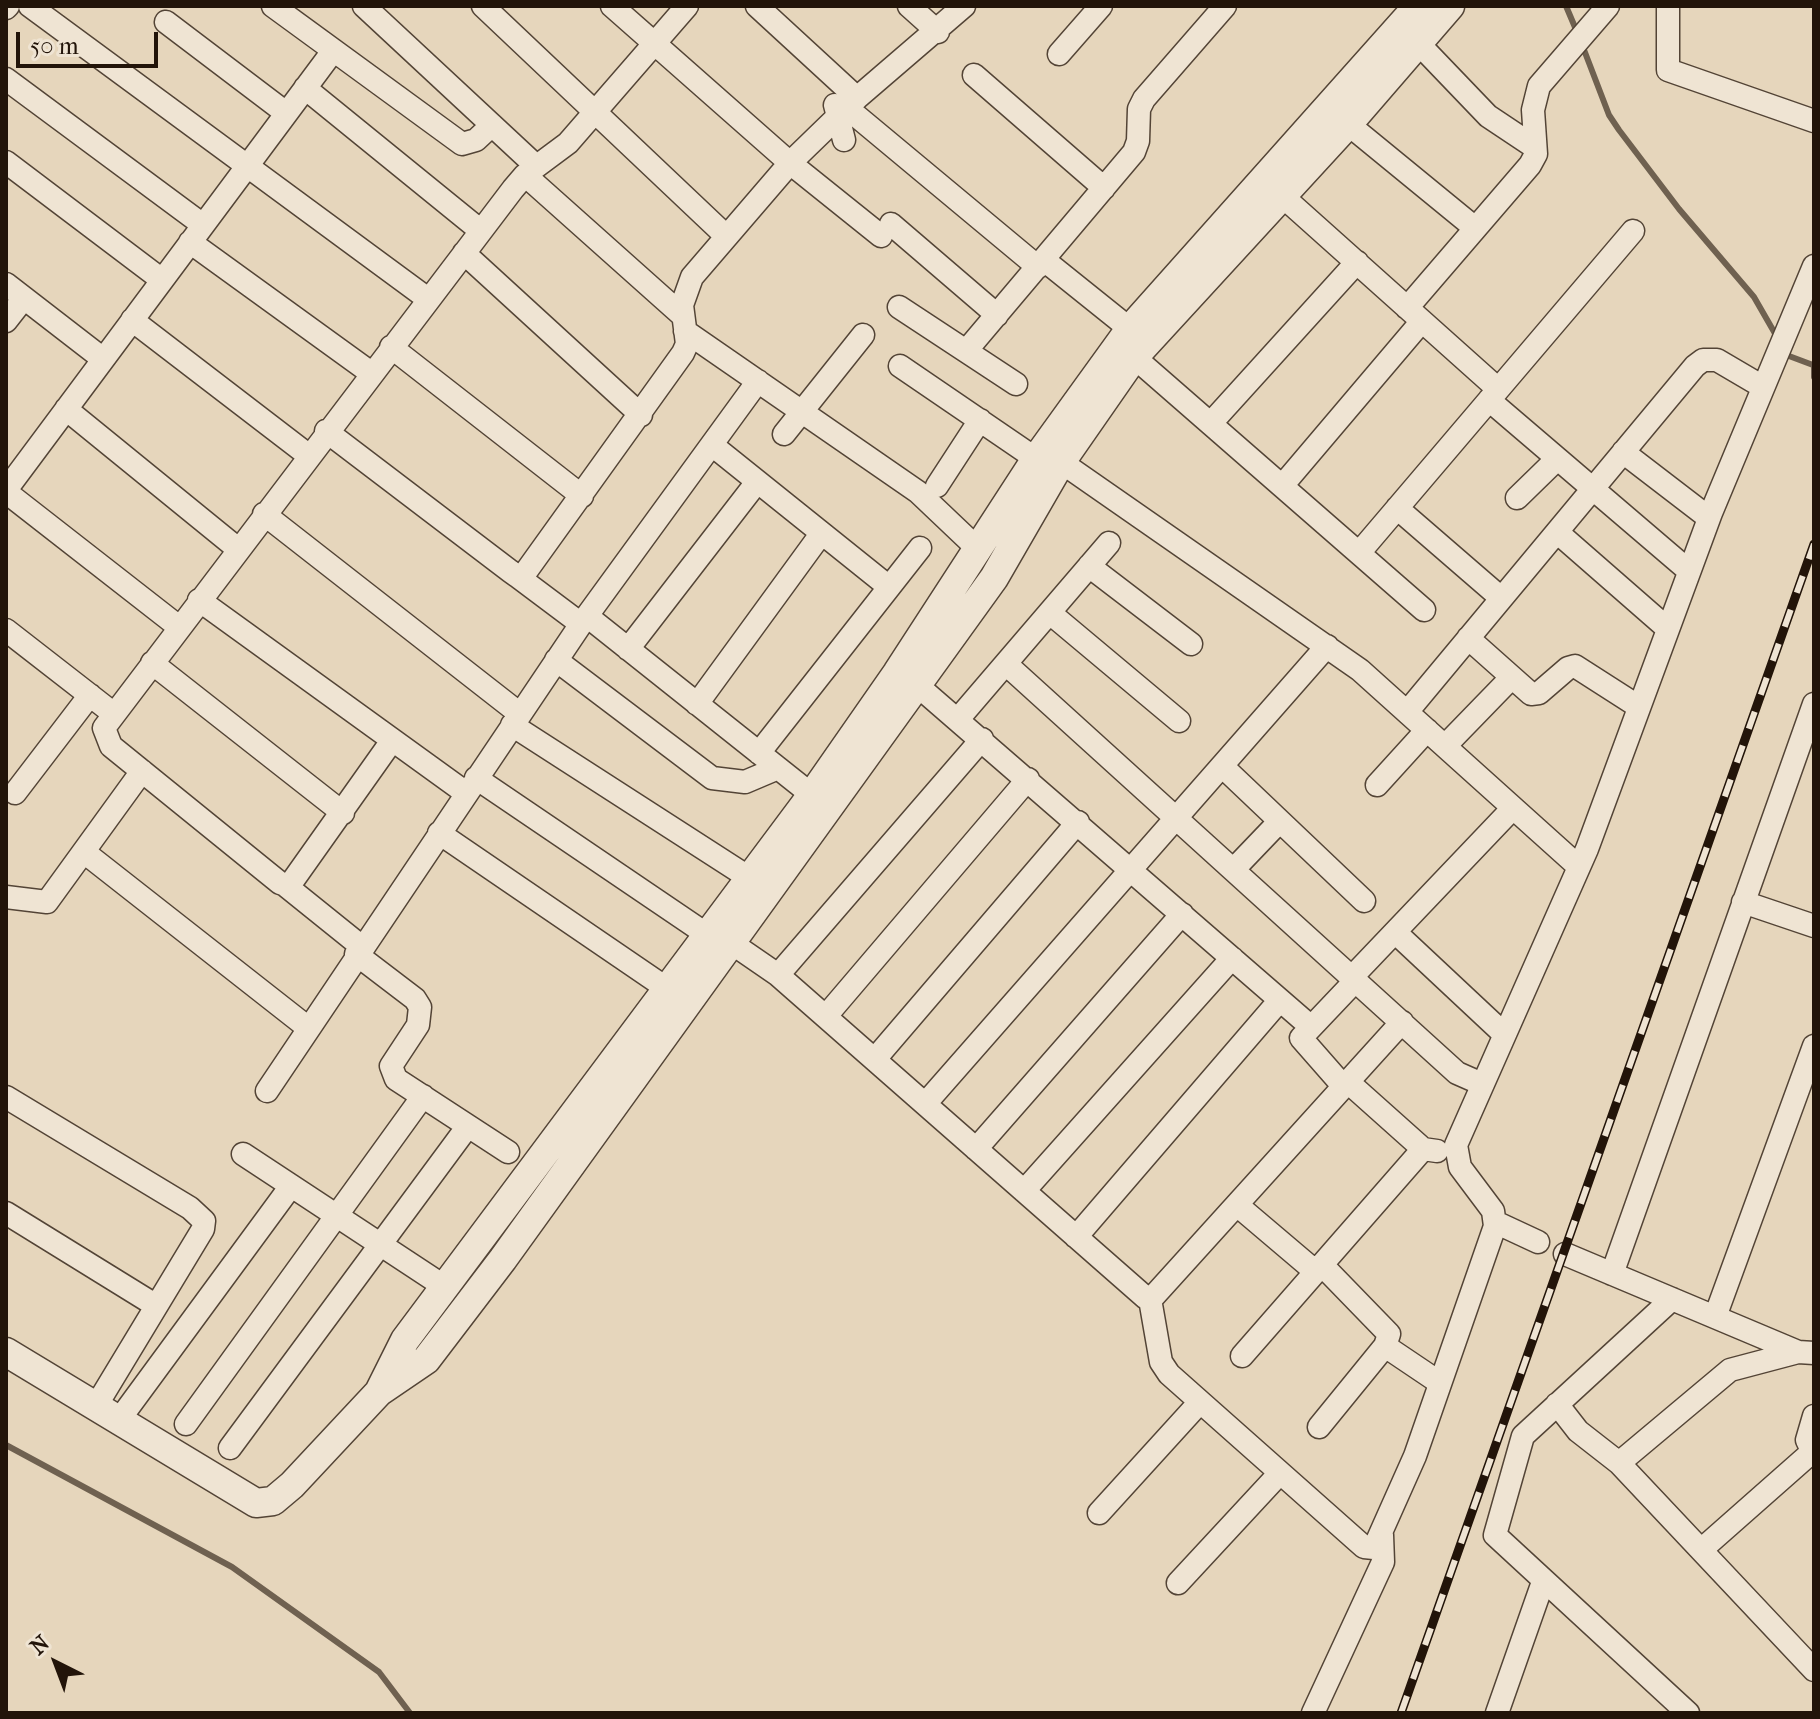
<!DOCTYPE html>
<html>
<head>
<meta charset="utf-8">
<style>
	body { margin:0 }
	#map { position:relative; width:1820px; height:1719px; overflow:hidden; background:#e6d6bc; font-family:"IM FELL French Canon",serif }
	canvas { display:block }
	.frame { position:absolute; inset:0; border:8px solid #221409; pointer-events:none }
	.north { position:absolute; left:16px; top:1623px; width:80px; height:80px; -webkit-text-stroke:6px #efe4d3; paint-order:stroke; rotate:318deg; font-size:22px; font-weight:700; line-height:32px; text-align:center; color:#221409 }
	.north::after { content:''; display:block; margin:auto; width:28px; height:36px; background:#221409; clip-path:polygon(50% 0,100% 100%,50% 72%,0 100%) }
	.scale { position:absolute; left:16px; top:32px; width:142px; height:36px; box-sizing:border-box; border:4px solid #221409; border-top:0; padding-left:10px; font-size:24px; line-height:28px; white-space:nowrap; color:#221409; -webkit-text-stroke:6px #efe4d3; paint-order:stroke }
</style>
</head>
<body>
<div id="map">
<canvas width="1820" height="1719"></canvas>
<div class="frame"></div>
<div class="north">N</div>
<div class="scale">50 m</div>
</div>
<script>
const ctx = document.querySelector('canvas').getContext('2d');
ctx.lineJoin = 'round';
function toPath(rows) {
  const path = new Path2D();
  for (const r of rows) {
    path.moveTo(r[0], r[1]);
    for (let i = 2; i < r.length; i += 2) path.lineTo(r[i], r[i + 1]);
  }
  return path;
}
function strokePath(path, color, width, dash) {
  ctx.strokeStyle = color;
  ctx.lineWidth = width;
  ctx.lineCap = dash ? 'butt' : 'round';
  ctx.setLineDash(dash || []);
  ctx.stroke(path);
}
strokePath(toPath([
	[1566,6,1577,32],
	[1581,42,1609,115,1619,130,1679,209,1754,297,1777,337],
	[1785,350,1789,356,1813,365],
	[1814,364,1814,377],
	[6,1445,232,1567,379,1672,410,1713]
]), '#6f6150', 6);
const minor = toPath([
	[30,6,428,299],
	[273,6,462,144,476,140,492,125],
	[364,6,536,166],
	[483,6,726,236],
	[612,6,790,163,881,236],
	[757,6,857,98],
	[909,6,938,32],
	[1668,6,1668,70,1814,121],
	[6,8,8,6],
	[166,22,286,113],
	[1418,43,1488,116,1533,146],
	[1059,54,1101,6],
	[974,75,1104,188],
	[6,79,203,225],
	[305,88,481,231],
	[835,105,844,140],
	[847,108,1038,267],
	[1348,124,1475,228],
	[6,162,162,280],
	[525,175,683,316],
	[1280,194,1498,389],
	[891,224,997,315],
	[190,242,371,373],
	[464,253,641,415],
	[1044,260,1130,329],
	[6,284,103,359],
	[899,307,1016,384],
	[1407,308,1530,165,1536,154,1533,110,1539,86,1608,6],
	[132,320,308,455],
	[6,321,24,298],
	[685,331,918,492,978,549],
	[391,347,582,496],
	[966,351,1134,152,1138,141,1139,109,1144,99,1225,6],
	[1134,357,1424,610],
	[900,366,1048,467],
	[1489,400,1689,571],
	[66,409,238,549],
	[1211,423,1357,262],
	[326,431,510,571,517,576,525,573,683,353,687,344,682,305,692,277,790,163,857,98,964,6],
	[784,434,863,335],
	[712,445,889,587],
	[1623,452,1709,518],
	[1061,462,1360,670,1579,867],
	[937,486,980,420],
	[1282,486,1422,321],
	[6,490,333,51],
	[6,492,179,627],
	[1517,498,1556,460],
	[1397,508,1501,598],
	[264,514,520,714],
	[1557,532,1668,629],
	[1359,553,1633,231],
	[1089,566,1191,644],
	[517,576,581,624],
	[199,600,466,793],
	[1050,613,1179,721],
	[587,616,812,795],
	[6,630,114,714],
	[1468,638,1531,694,1539,693,1568,668,1575,666,1639,707],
	[628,649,757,482],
	[556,660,712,778,745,782,778,768],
	[152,663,343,813],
	[1006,664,1457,1073,1482,1084],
	[918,686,1310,1026],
	[697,704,821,534],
	[1407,712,1695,366,1703,360,1717,360,1763,387],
	[959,718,1109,543],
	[512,725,751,879],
	[391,742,289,886,280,883,111,746,104,728,513,189,525,175,568,143,687,6],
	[1445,746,1511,678],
	[759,753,920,548],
	[1222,766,1364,901],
	[476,778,709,936,716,948],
	[1377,785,1427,730],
	[15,793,90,695],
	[439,833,669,990],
	[84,852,307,1027],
	[1234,869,1279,822],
	[285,885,362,947],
	[6,897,47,902,142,771],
	[1743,902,1814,926],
	[1395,932,1504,1034],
	[730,942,778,975,1146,1298,1153,1297,1402,1022],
	[356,954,415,999,420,1007,418,1025,391,1066,396,1079,508,1152],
	[778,975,982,739],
	[1352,977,1513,808],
	[826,1016,1028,779],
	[875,1059,1078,822],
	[1348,1082,1423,1149,1437,1151],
	[1344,1087,1301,1038,1356,980],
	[267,1091,581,624,758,381],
	[6,1097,190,1208,204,1221,203,1229,96,1406],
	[925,1104,1327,646],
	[976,1149,1182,914],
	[243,1154,445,1287],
	[1024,1191,1232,958],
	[1237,1205,1316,1272],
	[6,1213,155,1305],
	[1495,1222,1538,1242],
	[1076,1237,1280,1000],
	[1565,1254,1798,1352],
	[1612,1274,1814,704],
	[1150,1299,1161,1362,1169,1374,1364,1547,1374,1548,1415,1456,1495,1226,1493,1211,1460,1167,1456,1145,1587,849,1711,513,1814,266],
	[1672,1299,1523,1436,1495,1535,1688,1713],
	[1715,1317,1814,1046],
	[1385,1346,1440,1383],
	[1242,1356,1423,1149],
	[1557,1404,1578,1431,1619,1463,1814,1670],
	[1814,1416,1807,1440,1814,1455],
	[119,1420,291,1186],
	[186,1424,423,1096],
	[1319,1427,1385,1346,1389,1334,1322,1265],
	[230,1448,468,1126],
	[1619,1463,1730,1370,1798,1352,1814,1353],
	[1099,1513,1200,1402],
	[1701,1550,1812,1452],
	[1178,1583,1280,1473],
	[1313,1713,1383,1562,1382,1535],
	[1497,1713,1543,1582]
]);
const tertiary = toPath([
	[6,1352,256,1503,273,1501,292,1485,379,1392,426,1360,503,1259,994,578,1061,462,1134,357,1348,124,1450,6],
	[379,1392,405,1340,812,795,897,673,1036,459,1130,329,1418,6]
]);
strokePath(minor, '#534436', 25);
strokePath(tertiary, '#534436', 31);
strokePath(minor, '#efe4d3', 22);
strokePath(tertiary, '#efe4d3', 28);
const rail = toPath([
	[1401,1713,1814,544]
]);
strokePath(rail, '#221409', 9);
strokePath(rail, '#efe4d3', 6, [18]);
</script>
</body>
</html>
